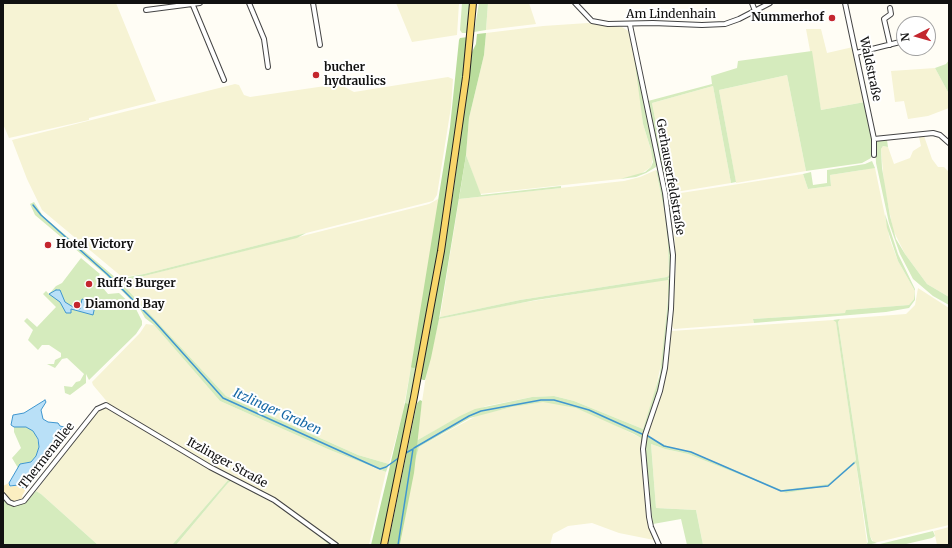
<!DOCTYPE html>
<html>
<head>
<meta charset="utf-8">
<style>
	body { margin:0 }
	#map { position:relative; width:952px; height:548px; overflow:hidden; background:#fffdf5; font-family:Merriweather,serif }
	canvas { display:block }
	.frame { position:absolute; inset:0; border:4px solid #111; pointer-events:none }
	.north { position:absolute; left:896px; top:16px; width:40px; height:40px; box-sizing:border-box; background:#fff; border:1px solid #a0a0a0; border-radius:50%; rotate:264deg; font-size:11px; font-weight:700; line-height:16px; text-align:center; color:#111 }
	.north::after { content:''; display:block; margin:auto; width:14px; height:18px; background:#c4262e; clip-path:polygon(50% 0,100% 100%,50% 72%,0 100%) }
</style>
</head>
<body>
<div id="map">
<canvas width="952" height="548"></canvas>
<div class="frame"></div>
<div class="north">N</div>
</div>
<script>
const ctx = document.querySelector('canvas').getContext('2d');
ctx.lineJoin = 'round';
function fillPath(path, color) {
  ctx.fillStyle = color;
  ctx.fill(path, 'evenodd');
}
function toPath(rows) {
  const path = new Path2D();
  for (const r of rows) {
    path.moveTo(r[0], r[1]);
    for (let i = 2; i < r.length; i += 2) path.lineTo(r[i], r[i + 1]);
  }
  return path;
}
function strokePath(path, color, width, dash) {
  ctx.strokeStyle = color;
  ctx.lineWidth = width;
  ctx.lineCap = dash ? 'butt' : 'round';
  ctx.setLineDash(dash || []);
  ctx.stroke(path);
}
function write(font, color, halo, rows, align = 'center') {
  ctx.font = font + ' Merriweather,serif';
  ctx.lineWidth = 4;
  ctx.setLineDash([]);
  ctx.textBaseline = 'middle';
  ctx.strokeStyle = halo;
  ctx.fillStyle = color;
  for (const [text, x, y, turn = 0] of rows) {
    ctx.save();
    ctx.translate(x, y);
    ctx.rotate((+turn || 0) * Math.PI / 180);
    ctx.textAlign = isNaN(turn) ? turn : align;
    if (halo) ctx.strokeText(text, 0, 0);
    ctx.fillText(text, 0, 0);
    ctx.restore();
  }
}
fillPath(toPath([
	[3,3,116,3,156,101,89,118,89,120,9,138,3,124],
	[396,3,459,3,457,35,412,42],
	[488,3,529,3,536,24,486,30],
	[588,23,622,27,630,32,637,67,643,124,653,157,651,167,639,175,620,179,480,194,466,155,469,118,484,55,486,33,543,26],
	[806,29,821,29,827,53,853,47,865,102,821,110],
	[935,68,949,94,949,108,928,116,908,119,904,101,895,102,891,71],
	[787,75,806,171,736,183,719,90],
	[448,77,453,79,451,107,437,195,433,201,144,274,122,277,42,210,27,179,12,140,235,84,239,85,244,95,250,97,339,84,354,92],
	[713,86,731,183,682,191,669,191,652,103],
	[924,136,932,159,938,167,944,167,949,172,949,297,927,284,905,254,893,230,884,184,881,149,883,146,888,147,894,164,910,158,913,151,921,146,919,137],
	[870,167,875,168,890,240,898,261,915,291,914,299,909,305,847,310,845,313,753,319,754,323,674,329,672,326,676,266,674,230,668,195,803,174,808,189,831,186,830,175,862,170],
	[656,170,665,214,668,243,669,275,667,277,520,300,440,317,459,199,624,181,640,177],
	[438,199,438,209,417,336,402,416,389,464,358,455,226,396,125,287,123,282,124,281,429,204],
	[662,280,668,280,669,285,662,360,654,396,643,429,574,401,554,396,532,397,486,406,443,426,416,441,425,382,439,319,514,304],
	[918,288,949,308,949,525,874,543,870,536,838,322,840,319,906,314,915,305],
	[833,320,836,321,856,460,828,484,782,490,692,452,669,447,647,436,663,387,671,331],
	[146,324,154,325,220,401,330,450,386,472,369,545,339,545,274,498,210,465,109,404,93,385,92,382,140,333],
	[535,402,550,402,576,408,601,418,641,438,641,462,646,502,650,531,654,540,619,533,592,523,568,526,553,534,550,545,400,545,415,461,419,447,478,415],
	[105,407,229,479,172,545,98,545,41,494,36,491,97,411],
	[651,444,665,449,688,454,786,493,828,486,856,463,867,543,866,545,703,545,696,510,656,508],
	[231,481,276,504,303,523,329,545,176,545,228,483],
	[949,527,949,545,937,545,934,531]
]), '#f6f3d4');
fillPath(toPath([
	[462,3,470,3,468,33,462,33,460,30],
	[479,3,488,3,486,30,474,32],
	[632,41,657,164,656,167,646,173,636,177,620,179,645,172,651,167,653,162,651,150,643,124],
	[812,51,821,110,865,102,872,136,871,158,862,163,806,171,787,75,719,90,736,182,731,183,713,86,652,103,669,190,675,191,667,191,648,101,712,84,711,76,737,68,738,61],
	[949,60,949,94,935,68,946,64],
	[878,140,887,140,888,147,883,146,881,149,882,168,890,216,896,239,905,254,927,284,949,297,949,305,933,296,913,279,900,254,889,223,876,163,875,142],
	[466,155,481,195,561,186,561,188,459,199],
	[872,161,875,168,830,175,831,186,808,189,803,174,811,172,813,185,827,183,827,170,865,164],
	[656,170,659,173,666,205,671,258,671,276,668,279,671,280,662,371,657,396,644,433,641,451,641,438,634,434,576,408,543,402,512,407,470,418,419,447,415,461,416,441,460,416,475,409,532,397,554,396,574,401,643,429,660,374,668,299,668,280,536,300,439,319,440,317,520,300,667,277,669,275,668,243,665,214],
	[34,202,43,216,117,279,144,274,306,233,297,238,124,281,123,282,125,287,226,396,358,455,389,464,386,472,330,450,220,401,154,325,145,318,140,309,106,275,35,215,30,204],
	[885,214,898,254,915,289,915,300,909,308,886,312,754,323,753,319,845,313,846,310,909,305,914,299,915,291,898,261,887,228],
	[81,258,100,274,99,275,103,281,103,288,108,294,119,293,136,309,142,321,142,325,136,334,89,380,86,374,86,383,70,395,65,393,64,386,72,387,76,382,80,381,84,374,67,358,62,359,55,368,47,364,54,364,55,360,61,357,61,353,49,345,42,345,38,350,28,340,33,330,24,321,27,318,37,327,56,307,43,294,46,291,49,294,56,286,62,283],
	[840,319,838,322,870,536,872,541,877,543,866,545,868,542,856,463,828,486,786,493,688,454,665,449,651,444,656,508,696,510,703,545,687,545,681,519,653,524,646,470,645,449,647,436,669,447,692,452,782,490,828,484,856,460,836,322,833,320],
	[411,367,418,367,411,404,405,403],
	[20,426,30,428,36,434,39,447,36,456,31,462,20,464,18,468,12,458,21,448,14,432,14,427],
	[229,479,277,504,334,545,329,545,303,523,276,504,231,481,228,483,176,545,172,545],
	[36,491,41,494,98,545,3,545,3,499,11,505,19,505,28,500],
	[933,531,935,536,932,538,902,545,876,545]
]), '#d5ebbd');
fillPath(toPath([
	[486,33,484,55,469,118,466,155,439,319,431,358,425,380,423,380,421,379,453,195,472,52,476,44,477,34],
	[468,37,446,203,431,296,418,367,413,368,411,367,450,127,459,40,460,38],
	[420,400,422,401,414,473,400,544,388,545,417,403],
	[405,403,411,404,382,545,371,545]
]), '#b9dc9c');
fillPath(toPath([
	[9,483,10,487,18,485,26,489,22,496,23,498,15,501,11,501,3,492,3,486]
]), '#fbeec1');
const water = toPath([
	[56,290,60,290,65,302,73,307,80,309,82,299,87,301,87,304,95,306,93,315,71,309,71,313,66,313,60,302,49,294,56,290],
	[45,400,46,402,41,410,43,419,48,422,58,423,60,426,64,427,60,430,58,436,47,453,38,474,26,489,18,485,10,486,9,483,20,464,31,462,36,456,39,447,38,439,33,431,26,427,14,427,11,425,13,415,24,413,45,400]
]);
fillPath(water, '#b9e0f7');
strokePath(water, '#3f96cf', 1);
strokePath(toPath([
	[33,205,41,215,107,274,155,322,223,398,380,469,386,467,400,457],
	[648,436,664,446,691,452,781,491,828,486,854,463],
	[414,448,469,416,481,411,541,400,554,400,589,410,642,434],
	[398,545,413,449,404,454]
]), '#3f96cf', 1.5);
const street = toPath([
	[192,3,224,80],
	[249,3,264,39,268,67],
	[313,3,320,45],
	[575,3,592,21,608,24,653,23,702,25,725,24,739,19,770,3],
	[752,3,755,11],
	[845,3,874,139,933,133,940,135,949,143],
	[146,10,200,3],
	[630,25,665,193,673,255,671,309,665,368,660,391,645,435,643,449,649,517,651,527,659,545],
	[890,45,884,19,891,14,890,8],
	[856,53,904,41],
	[874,139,874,155],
	[3,495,9,502,14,504,24,501,97,409,106,405,210,467,274,500,336,545]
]);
const primary = toPath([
	[384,545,414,397,441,251,466,77,473,3]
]);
strokePath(street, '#444', 6);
strokePath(primary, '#222', 8);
strokePath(street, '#fff', 4);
strokePath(primary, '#f9d66b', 6);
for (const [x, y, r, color] of [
	[832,18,4,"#c4262e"],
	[316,75,4,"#c4262e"],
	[48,245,4,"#c4262e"],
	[89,284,4,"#c4262e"],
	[77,305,4,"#c4262e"]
]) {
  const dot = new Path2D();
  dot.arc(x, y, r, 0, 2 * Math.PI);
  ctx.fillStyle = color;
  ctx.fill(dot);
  strokePath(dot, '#fff', 1.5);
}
write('12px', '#111', '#fff', [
	["Am Lindenhain",671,15],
	["Waldstraße",870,69,78],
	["Gerhauserfeldstraße",670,177,80],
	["Thermenallee",47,456,-52],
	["Itzlinger Straße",227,463,29]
]);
write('bold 12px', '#111', '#fff', [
	["Nummerhof",824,18,"right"],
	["bucher",324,68],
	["hydraulics",324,82],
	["Hotel Victory",56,245],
	["Ruff's Burger",97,284],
	["Diamond Bay",85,305]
], 'left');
write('italic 13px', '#1768a6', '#fff', [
	["Itzlinger Graben",277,412,24]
]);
</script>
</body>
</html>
